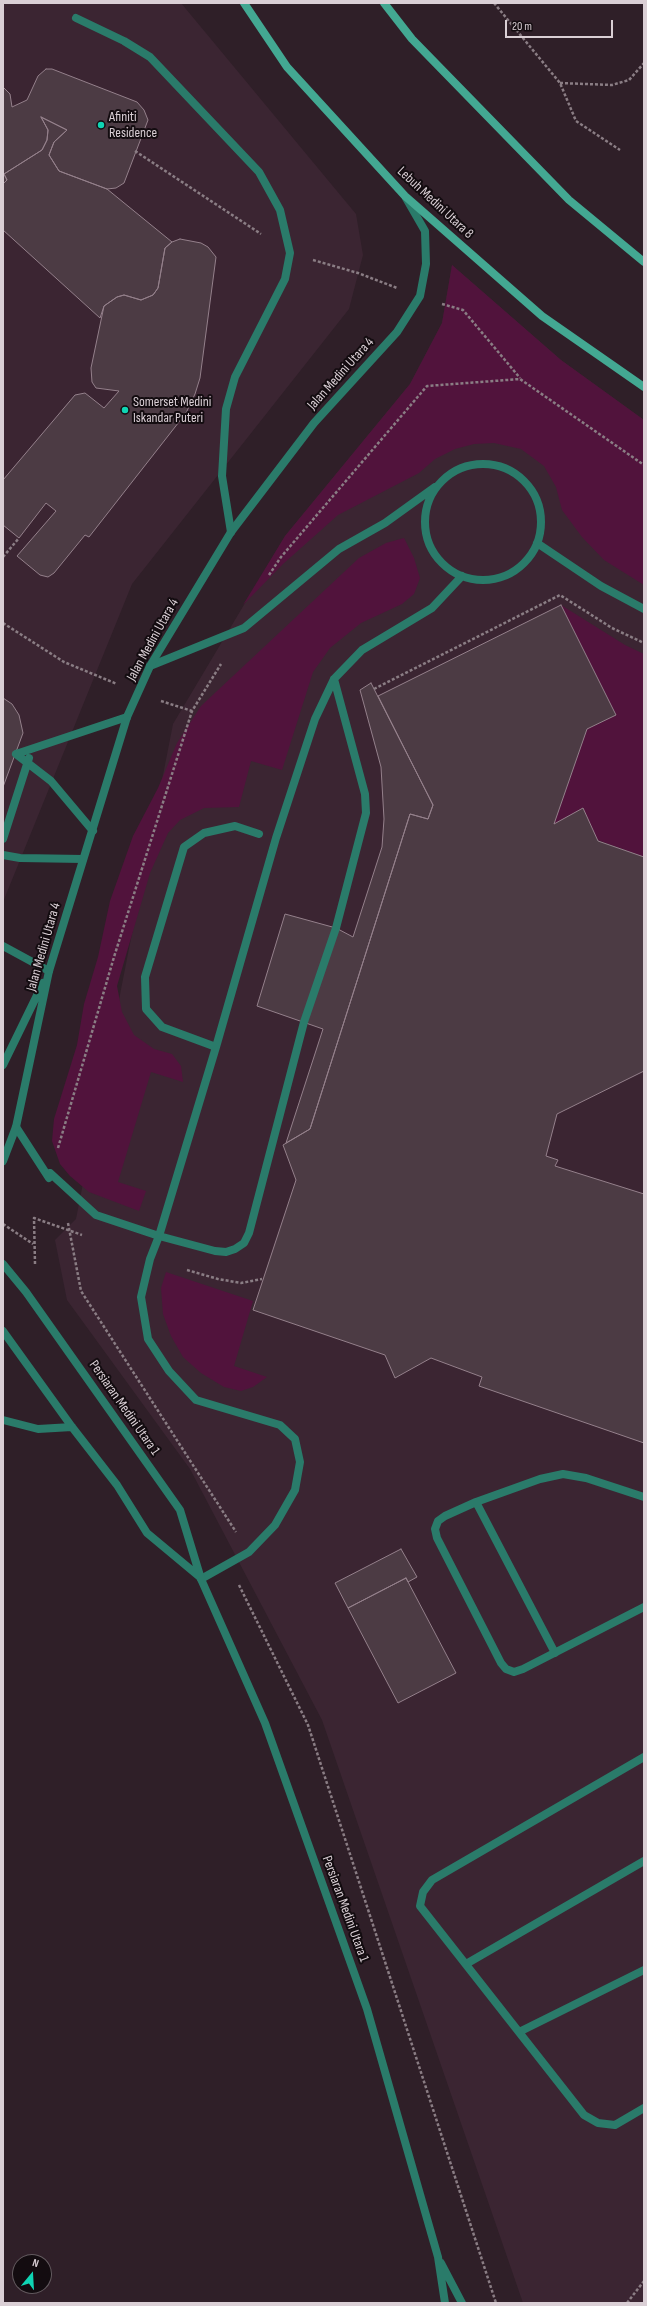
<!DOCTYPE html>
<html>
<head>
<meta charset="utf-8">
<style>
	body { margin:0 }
	#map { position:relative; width:647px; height:2306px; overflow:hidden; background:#2f1f28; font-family:"Sofia Sans Condensed",sans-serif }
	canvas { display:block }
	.frame { position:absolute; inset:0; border:4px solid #dacfd5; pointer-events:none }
	.north { position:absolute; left:12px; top:2254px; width:40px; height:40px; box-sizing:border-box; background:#130c10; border:1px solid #635a5f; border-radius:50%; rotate:18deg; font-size:11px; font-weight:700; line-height:16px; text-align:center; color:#dacfd5 }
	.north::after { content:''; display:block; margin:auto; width:14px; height:18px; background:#0fd5b4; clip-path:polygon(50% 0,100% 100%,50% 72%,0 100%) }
	.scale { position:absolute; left:505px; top:20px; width:108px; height:18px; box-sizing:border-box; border:2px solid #dacfd5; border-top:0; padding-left:5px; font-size:12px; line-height:14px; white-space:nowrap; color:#dacfd5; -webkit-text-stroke:3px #130c10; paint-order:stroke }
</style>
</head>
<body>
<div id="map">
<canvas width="647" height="2306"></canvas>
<div class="frame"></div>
<div class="north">N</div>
<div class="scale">20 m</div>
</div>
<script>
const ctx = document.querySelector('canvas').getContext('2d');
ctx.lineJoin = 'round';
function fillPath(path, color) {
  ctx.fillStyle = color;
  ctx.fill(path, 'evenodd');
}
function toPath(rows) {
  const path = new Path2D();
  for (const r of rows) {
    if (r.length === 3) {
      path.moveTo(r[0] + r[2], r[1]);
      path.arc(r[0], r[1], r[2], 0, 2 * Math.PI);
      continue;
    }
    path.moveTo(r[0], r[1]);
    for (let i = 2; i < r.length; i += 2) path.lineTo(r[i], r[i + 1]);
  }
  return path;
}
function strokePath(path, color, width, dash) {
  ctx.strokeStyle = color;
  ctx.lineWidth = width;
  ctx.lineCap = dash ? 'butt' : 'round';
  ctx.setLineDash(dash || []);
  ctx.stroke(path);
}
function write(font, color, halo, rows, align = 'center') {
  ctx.font = font + ' "Sofia Sans Condensed",sans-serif';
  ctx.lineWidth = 4;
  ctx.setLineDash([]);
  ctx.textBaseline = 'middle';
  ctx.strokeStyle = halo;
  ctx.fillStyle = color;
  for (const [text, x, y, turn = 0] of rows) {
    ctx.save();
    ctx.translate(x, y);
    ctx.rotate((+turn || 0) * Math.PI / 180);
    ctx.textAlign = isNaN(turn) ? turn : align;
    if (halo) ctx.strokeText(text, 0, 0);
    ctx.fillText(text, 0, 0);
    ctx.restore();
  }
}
fillPath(toPath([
	[3,3,181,3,356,214,363,255,349,309,132,584,3,902],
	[452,265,561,360,644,420,644,2301,642,2303,523,2303,322,1720,190,1469,67,1300,55,1240,76,1219,173,724,285,536,410,384,442,323]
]), '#3b2532');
fillPath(toPath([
	[452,265,561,360,644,420,644,585,604,560,582,537,562,510,556,487,544,466,521,449,494,443,474,444,455,449,435,459,419,473,338,515,283,564,243,605,285,536,410,384,442,323],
	[404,538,414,558,420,578,414,594,402,604,361,623,330,648,313,672,282,770,251,761,239,807,204,808,180,820,168,833,150,873,117,986,122,1012,134,1035,154,1049,172,1054,181,1066,183,1082,151,1072,118,1182,146,1191,139,1211,89,1192,70,1176,60,1164,52,1141,54,1119,77,1045,84,1004,98,957,110,901,133,836,158,788,177,743,201,706,359,558,386,543],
	[561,605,625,645,644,654,644,857,554,824,587,729,616,715],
	[166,1272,253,1301,234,1366,267,1377,253,1387,241,1391,224,1387,201,1373,183,1357,171,1336,163,1314,161,1288]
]), '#51133c');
const building = toPath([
	[46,69,52,69,137,102,144,110,148,120,124,183,116,188,107,189,59,171,49,155,54,142,67,130,41,117,48,130,47,140,42,150,4,174,7,180,3,184,3,87,10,94,12,107,27,100,38,76,46,69],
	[41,117,67,130,54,142,49,155,59,171,107,189,172,242,165,248,158,288,153,295,141,300,124,295,117,297,104,306,100,318,3,230,3,184,7,180,4,174,42,150,47,140,48,130,41,117],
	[180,239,201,243,208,247,216,257,200,378,195,394,186,413,89,537,85,535,54,573,48,577,40,575,17,556,56,511,46,503,19,538,3,525,3,480,75,395,85,393,104,408,119,391,96,388,92,382,91,368,104,306,117,297,124,295,141,300,153,295,158,288,165,248,172,242,180,239],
	[561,605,616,715,587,729,554,824,583,808,598,841,644,857,644,1071,557,1114,546,1156,558,1160,555,1166,644,1194,644,1443,479,1386,482,1377,431,1358,395,1378,385,1355,253,1310,296,1180,283,1145,310,1129,410,814,428,819,433,805,378,696,561,605],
	[371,683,433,805,428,819,410,814,310,1129,286,1143,323,1029,257,1006,285,914,336,928,353,937,382,847,384,819,381,767,360,690,371,683],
	[3,698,12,704,19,715,23,733,3,787,3,698],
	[401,1549,417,1577,408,1582,406,1578,348,1608,335,1583,401,1549],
	[406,1578,456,1673,398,1703,348,1608,406,1578]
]);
fillPath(building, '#4c3b44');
strokePath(building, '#94808b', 1);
strokePath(toPath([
	[494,3,560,83,576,121,620,150],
	[560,83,612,85,629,80,644,63],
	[135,151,261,234],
	[313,260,358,273,397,288],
	[442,304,463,310,520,378],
	[3,557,19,538],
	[269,575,281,557,427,386,520,379,644,465],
	[3,623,64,662,117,684],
	[374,689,560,595,612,628,644,643],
	[161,701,192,711],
	[58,1148,114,957,192,711,221,664],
	[68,1223,81,1291,236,1532],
	[3,1224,33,1244],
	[35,1264,34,1218,82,1235],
	[187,1270,218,1279,241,1283,262,1279],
	[239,1585,308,1725,496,2303],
	[627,2303,644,2281]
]), '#8a7d84', 2.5, [3, 2]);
strokePath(toPath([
	[76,18,124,41,150,57,259,172,280,210,290,253,285,279,235,377,226,409,222,476,231,532],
	[483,522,58],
	[537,543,601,586,644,609],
	[150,666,244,628,339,549,385,523,435,487],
	[16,754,127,717],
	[16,754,51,781,93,831],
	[3,839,29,758],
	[3,855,20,858,83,859],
	[3,946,49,971],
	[216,1047,162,1027,146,1009,145,977,184,847,204,833,235,826,259,834],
	[16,1127,49,1178,50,1173,96,1215,159,1236,215,1251,226,1252,235,1249,244,1243,249,1233,304,1022,336,928,366,813,365,794,334,679],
	[644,1497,586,1478,563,1474,540,1479,476,1502,445,1516,438,1521,435,1529,437,1538,501,1663,506,1669,514,1672,523,1669,644,1607],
	[476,1502,555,1653],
	[201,1579,249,1552,275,1525,295,1490,300,1462,295,1439,280,1425,196,1400,169,1371,148,1339,141,1297,150,1259,159,1236,216,1047,276,838,315,719,334,679,362,650,432,608,462,576],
	[644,1757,432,1880,423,1892,420,1906,584,2115,598,2123,615,2125,644,2108],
	[466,1964,644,1861],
	[519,2032,644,1970]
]), '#2a7b6a', 8);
strokePath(toPath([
	[3,1065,43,983],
	[3,1161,16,1127,49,971,127,717,150,666,231,532,314,423,397,332,420,296,426,264,425,231,406,198],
	[3,1264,26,1292,180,1510,201,1579,265,1723,367,2009,438,2257,445,2303],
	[3,1331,72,1427,117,1485,147,1533,201,1578],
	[3,1420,38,1429,72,1427],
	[441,2263,462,2303]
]), '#2a7b6a', 8);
strokePath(toPath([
	[244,3,287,67,405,196,542,316,644,387],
	[384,3,412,39,569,200,644,262]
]), '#43a892', 8);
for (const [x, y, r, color] of [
	[101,125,4,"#0fd5b4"],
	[125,410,4,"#0fd5b4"]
]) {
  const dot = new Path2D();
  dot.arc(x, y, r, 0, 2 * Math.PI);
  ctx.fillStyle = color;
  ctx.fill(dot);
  strokePath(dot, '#130c10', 1.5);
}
write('14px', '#dacfd5', '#130c10', [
	["Afiniti",109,117],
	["Residence",109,133],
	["Somerset Medini",133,402],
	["Iskandar Puteri",133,418]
], 'left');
write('14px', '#dacfd5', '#130c10', [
	["Lebuh Medini Utara 8",435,203,43],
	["Jalan Medini Utara 4",341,374,-48],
	["Jalan Medini Utara 4",153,640,-61],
	["Jalan Medini Utara 4",44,947,-74],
	["Persiaran Medini Utara 1",124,1408,55],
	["Persiaran Medini Utara 1",345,1909,70]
]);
</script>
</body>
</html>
